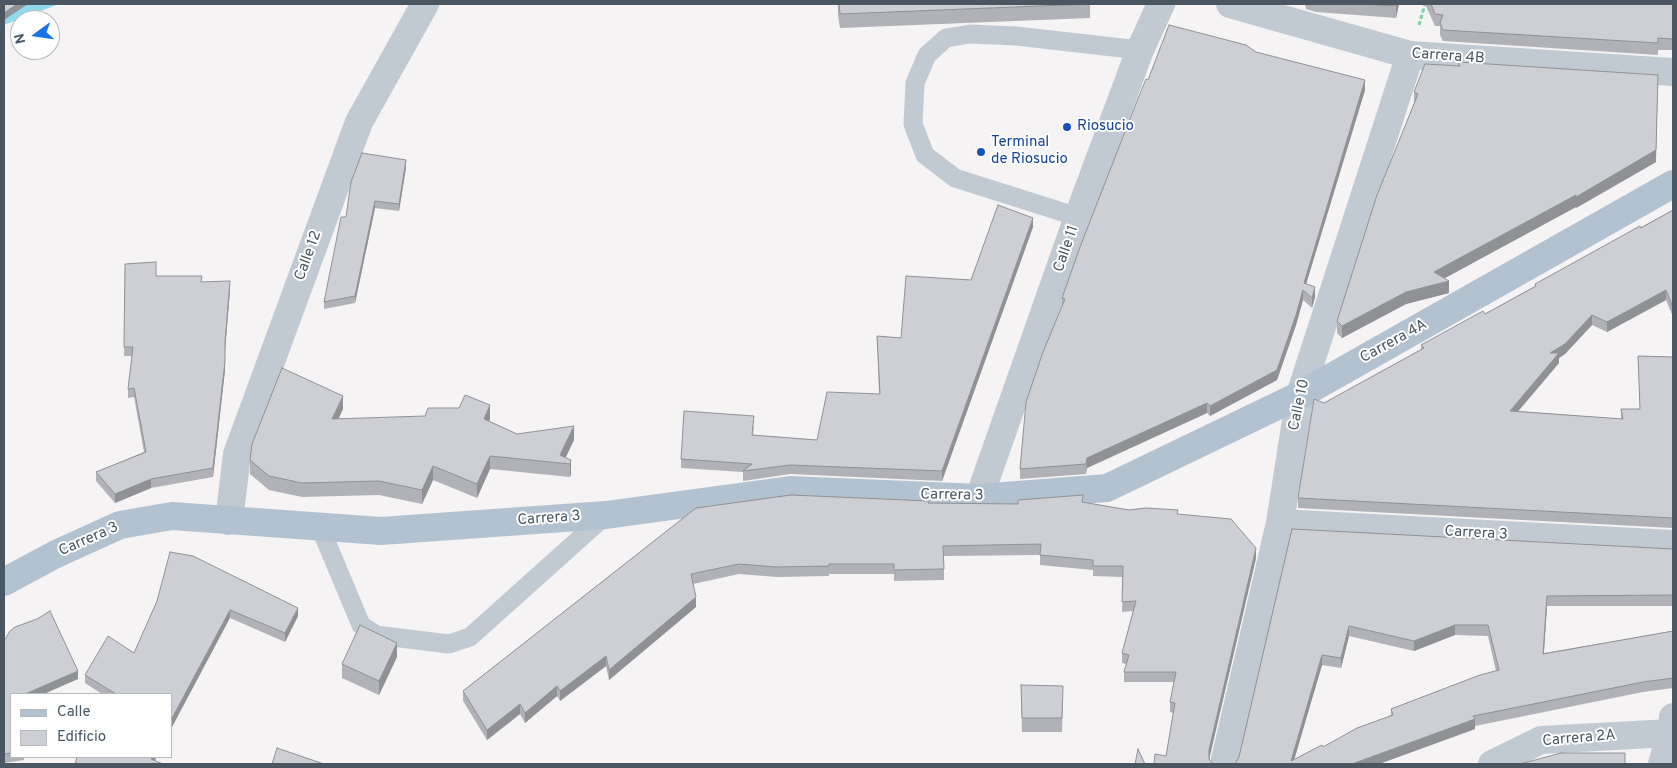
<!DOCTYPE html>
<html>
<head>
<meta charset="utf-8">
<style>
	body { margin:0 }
	#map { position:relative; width:1677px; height:768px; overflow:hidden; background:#f5f3f3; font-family:Overpass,sans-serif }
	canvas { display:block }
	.frame { position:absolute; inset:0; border:5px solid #4a5661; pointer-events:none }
	.legend { position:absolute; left:10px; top:693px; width:162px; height:65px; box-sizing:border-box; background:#fff; border:1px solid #b7bbc0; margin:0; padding:6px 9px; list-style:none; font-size:15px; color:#4a5661 }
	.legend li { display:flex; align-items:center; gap:10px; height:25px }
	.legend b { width:25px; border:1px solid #b7bbc0 }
	.north { position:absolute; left:10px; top:10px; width:50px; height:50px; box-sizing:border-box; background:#fff; border:1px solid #b7bbc0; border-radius:50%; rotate:256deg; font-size:14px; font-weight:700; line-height:20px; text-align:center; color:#4a5661 }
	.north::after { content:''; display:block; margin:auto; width:18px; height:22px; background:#1a73e8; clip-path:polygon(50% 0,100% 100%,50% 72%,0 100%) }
</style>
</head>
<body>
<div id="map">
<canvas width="1677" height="768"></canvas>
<div class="frame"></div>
<ul class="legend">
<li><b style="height:6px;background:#b3c2d1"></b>Calle</li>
<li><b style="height:14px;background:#cdcfd5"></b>Edificio</li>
</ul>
<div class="north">N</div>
</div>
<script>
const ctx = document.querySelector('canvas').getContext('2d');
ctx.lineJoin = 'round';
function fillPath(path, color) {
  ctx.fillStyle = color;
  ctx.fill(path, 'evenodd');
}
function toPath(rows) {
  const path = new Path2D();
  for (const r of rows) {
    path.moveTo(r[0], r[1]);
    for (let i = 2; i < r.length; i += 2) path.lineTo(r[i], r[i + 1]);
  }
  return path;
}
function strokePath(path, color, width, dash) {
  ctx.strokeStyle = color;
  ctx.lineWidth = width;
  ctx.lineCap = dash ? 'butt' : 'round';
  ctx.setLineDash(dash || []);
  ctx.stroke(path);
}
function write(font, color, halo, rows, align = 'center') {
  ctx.font = font + ' Overpass,sans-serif';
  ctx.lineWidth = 4;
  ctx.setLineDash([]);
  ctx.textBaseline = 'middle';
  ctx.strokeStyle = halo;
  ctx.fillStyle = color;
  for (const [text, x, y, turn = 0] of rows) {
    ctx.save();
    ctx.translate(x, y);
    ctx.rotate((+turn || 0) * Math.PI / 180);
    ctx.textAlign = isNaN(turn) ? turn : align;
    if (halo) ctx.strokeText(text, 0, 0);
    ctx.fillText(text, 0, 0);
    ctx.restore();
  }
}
fillPath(toPath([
	[4,4,59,4,4,25]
]), '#90daee');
strokePath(toPath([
	[1419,25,1425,4]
]), '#7ad0a6', 3, [4, 2.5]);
strokePath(toPath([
	[1078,217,955,178,925,155,913,124,915,83,927,55,946,38,970,34,1016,36,1140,50],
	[320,527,361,625,376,635,449,644,470,637,606,515]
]), '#c1cad2', 19);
strokePath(toPath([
	[1230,4,1410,55,1673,72],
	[979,498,1078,217,1140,50,1161,4],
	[229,521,237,454,359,122,425,4],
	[1280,523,1673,544],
	[1224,764,1280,523,1300,395,1410,55],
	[1492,764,1541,740,1671,733],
	[1662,764,1671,733,1673,717]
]), '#c1cad2', 28);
strokePath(toPath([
	[4,582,56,554,120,525,172,516,381,531,606,515,790,490,979,498,1107,488,1300,395,1673,184]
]), '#b3c2d1', 28);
fillPath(toPath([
	[838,4,1090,4,1090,18,840,28,838,15],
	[1305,4,1399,4,1396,18,1316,12,1306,9],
	[1425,4,1673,4,1673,50,1658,50,1658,55,1443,41,1440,35,1440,26,1435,26],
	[1458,62,1656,162,1576,208,1576,207,1445,278,1449,293,1406,304,1342,338,1337,333,1337,321,1414,104,1414,92,1458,66],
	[1148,80,1365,90,1306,284,1315,297,1312,308,1303,300,1296,325,1277,380,1210,416,1207,413,1087,468,1086,474,1020,479,1020,469,1062,306,1062,298],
	[406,168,399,211,375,208,355,303,324,309,324,302,346,217],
	[1673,210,1673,317,1666,300,1607,332,1592,325,1565,354,1559,358,1559,363,1518,411,1621,419,1621,409,1640,409,1638,356,1673,357,1673,528,1298,508,1298,498,1324,403,1421,350,1421,345,1485,314,1535,286,1535,284],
	[1033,227,942,481,790,474,743,481,743,472,681,468,681,459,754,426,753,435,817,440,879,394,877,336,901,338,971,280],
	[125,264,156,276,202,282,230,290,225,350,225,370,213,477,151,488,115,503,96,481,96,472,144,452,134,397,128,398,128,389,132,356,124,356],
	[343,409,338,419,490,419,489,421,517,434,574,440,565,458,571,460,571,474,570,477,490,469,477,498,433,480,422,504,379,495,302,497,269,490,250,474,250,460],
	[1083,502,1129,510,1178,514,1256,558,1209,758,1166,756,1173,713,1170,712,1170,702,1174,682,1124,682,1124,672,1126,664,1122,663,1122,653,1133,611,1122,612,1123,577,1093,576,1093,570,1040,565,1040,555,944,556,944,580,894,581,894,574,829,574,829,576,777,577,739,574,693,584,696,607,609,680,606,666,560,701,557,696,525,723,520,714,487,740,463,701,463,691,696,508,929,503,1018,504],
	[1292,529,1673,549,1673,606,1547,606,1544,653,1673,631,1673,688,1643,692,1475,726,1475,729,1379,764,1235,764,1239,757],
	[1455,635,1488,636,1496,671,1391,709,1391,715,1323,747,1294,759,1322,665,1341,668,1349,636,1414,651],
	[193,556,298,616,285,642,230,618,171,694,102,694,85,683,85,675,134,653],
	[4,641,78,679,11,694,11,757,24,757,24,760,4,763],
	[397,657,379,695,342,678,342,664],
	[1021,685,1063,699,1062,732,1022,732]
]), '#b0b2b7');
fillPath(toPath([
	[17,4,28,4,4,20,4,13],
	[1396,4,1399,4,1396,18],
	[1658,75,1656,162,1576,208,1576,207,1434,284,1434,272],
	[1365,80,1365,90,1304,291,1304,283],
	[406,160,406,168,399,211,399,204],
	[375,201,375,208,355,303,355,296],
	[1033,218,1033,227,942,481,942,471],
	[230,281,230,290,225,351,225,342],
	[1449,281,1449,293,1406,304,1342,338,1342,326,1406,292],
	[1315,287,1315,297,1312,308,1312,298],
	[1303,290,1303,300,1296,325,1277,380,1210,416,1210,406],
	[1666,290,1666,300,1607,332,1607,322],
	[1592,315,1592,325,1565,354,1559,358,1559,363,1510,421,1510,411,1550,353],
	[225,361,225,370,213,477,213,468],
	[343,396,343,409,332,433,332,419],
	[1207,403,1207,413,1087,468,1086,474,1087,458],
	[490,405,490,419,484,432,484,419],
	[574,426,574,440,563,463,560,455],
	[490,456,490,469,477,498,477,484],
	[571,460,571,474,570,477,570,464],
	[433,466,433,480,422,504,422,490],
	[151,479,151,488,115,503,115,494],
	[1256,548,1256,558,1209,760,1209,750],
	[1547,596,1547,606,1543,664,1543,654],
	[696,597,696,607,609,680,609,670],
	[298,608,298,616,285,642,285,633],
	[230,610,230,618,171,729,171,720],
	[1455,625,1455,635,1414,651,1414,641],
	[1349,626,1349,636,1341,668,1341,658],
	[397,643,397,657,379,695,379,681],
	[1322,655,1322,665,1293,764,1291,761],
	[606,656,606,666,560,701,560,691],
	[78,671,78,679,44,694,25,694],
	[557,686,557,696,525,723,525,713],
	[520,704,520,714,487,740,487,730],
	[1475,719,1475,729,1379,764,1352,764],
	[152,757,157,757,153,764,151,759]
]), '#909195');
const building = toPath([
	[4,4,17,4,4,13,4,4],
	[839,4,1090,4,840,14,839,4],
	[1365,4,1396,4,1396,6,1365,4],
	[1431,4,1673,4,1673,39,1658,38,1658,43,1443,30,1440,23,1443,15,1435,14,1431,4],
	[1169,25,1246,45,1256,52,1365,80,1304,283,1315,287,1312,298,1303,290,1296,315,1277,370,1210,406,1207,403,1087,458,1086,464,1020,469,1026,402,1043,352,1065,299,1062,298,1080,247,1137,101,1146,79,1148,80,1169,25],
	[1458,62,1658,75,1656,150,1576,197,1576,195,1434,272,1449,281,1406,292,1342,326,1337,321,1377,195,1418,94,1414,92,1425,64,1460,66,1458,62],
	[362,153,406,160,399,204,375,201,355,296,324,302,341,217,346,217,351,182,362,153],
	[998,205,1033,218,942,471,790,465,743,471,752,464,681,459,684,411,754,416,752,435,817,440,827,392,880,394,877,336,901,338,906,276,971,280,998,205],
	[1673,210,1673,307,1666,290,1607,322,1592,315,1565,344,1550,353,1559,353,1510,411,1623,419,1621,409,1640,409,1638,356,1673,357,1673,518,1298,498,1314,399,1324,403,1424,348,1421,345,1483,311,1485,314,1536,286,1535,284,1640,226,1641,228,1673,210],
	[156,262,156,276,202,276,201,282,230,281,225,342,225,361,213,468,151,479,115,494,96,472,146,452,134,388,128,389,133,347,124,347,125,264,156,262],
	[282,368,343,396,332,419,425,416,428,408,459,408,465,395,490,405,484,419,517,434,574,426,560,455,571,460,570,464,490,456,477,484,433,466,422,490,379,481,302,483,269,476,250,460,252,444,282,368],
	[791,495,929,501,928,503,1018,504,1018,500,1083,495,1082,502,1129,510,1146,508,1178,510,1177,514,1231,519,1256,548,1209,750,1209,759,1213,764,1154,764,1155,754,1166,756,1175,703,1170,702,1176,672,1124,672,1129,655,1122,653,1136,601,1122,602,1123,566,1093,566,1093,560,1040,555,1041,544,943,546,944,569,894,570,894,564,829,564,829,566,777,567,739,564,691,574,696,597,609,670,606,656,560,691,557,686,525,713,520,704,487,730,463,691,696,508,791,495],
	[1292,529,1673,549,1673,595,1547,596,1543,654,1673,631,1673,678,1643,682,1473,716,1475,719,1352,764,1235,764,1239,757,1292,529],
	[1455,625,1488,625,1499,670,1480,675,1391,709,1393,715,1357,728,1323,747,1322,745,1291,761,1322,655,1341,658,1349,626,1414,641,1455,625],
	[170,552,193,556,298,608,285,633,230,610,171,720,171,694,116,694,85,675,108,636,134,653,157,601,170,552],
	[50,611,78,671,25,694,11,694,11,753,4,754,4,641,10,631,15,627,37,619,50,611],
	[360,625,397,643,379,681,342,664,360,625],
	[1021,685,1063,686,1062,718,1022,718,1021,685],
	[277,748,324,764,272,764,277,748],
	[1138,749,1145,764,1135,764,1138,749],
	[1561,753,1625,753,1625,764,1520,764,1561,753],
	[77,757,152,757,151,759,163,764,75,764,77,757]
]);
fillPath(building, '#cdcfd5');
strokePath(building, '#909195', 1);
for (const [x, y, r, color] of [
	[1067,127,5,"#1a4fb4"],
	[981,152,5,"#1a4fb4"]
]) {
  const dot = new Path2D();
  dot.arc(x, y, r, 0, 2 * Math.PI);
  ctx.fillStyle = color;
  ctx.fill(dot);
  strokePath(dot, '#fff', 2);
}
write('15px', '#4a5661', '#fff', [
	["Carrera 4B",1448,57,4],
	["Calle 11",1067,249,-71],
	["Calle 12",309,256,-70],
	["Carrera 4A",1394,342,-29],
	["Calle 10",1300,405,-78],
	["Carrera 3",952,496,1],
	["Carrera 3",549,519,-4],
	["Carrera 3",1476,534,3],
	["Carrera 3",89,540,-24],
	["Carrera 2A",1579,739,-5]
]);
write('15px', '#164399', '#fff', [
	["Riosucio",1077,127],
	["Terminal",991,143],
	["de Riosucio",991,160]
], 'left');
</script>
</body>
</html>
